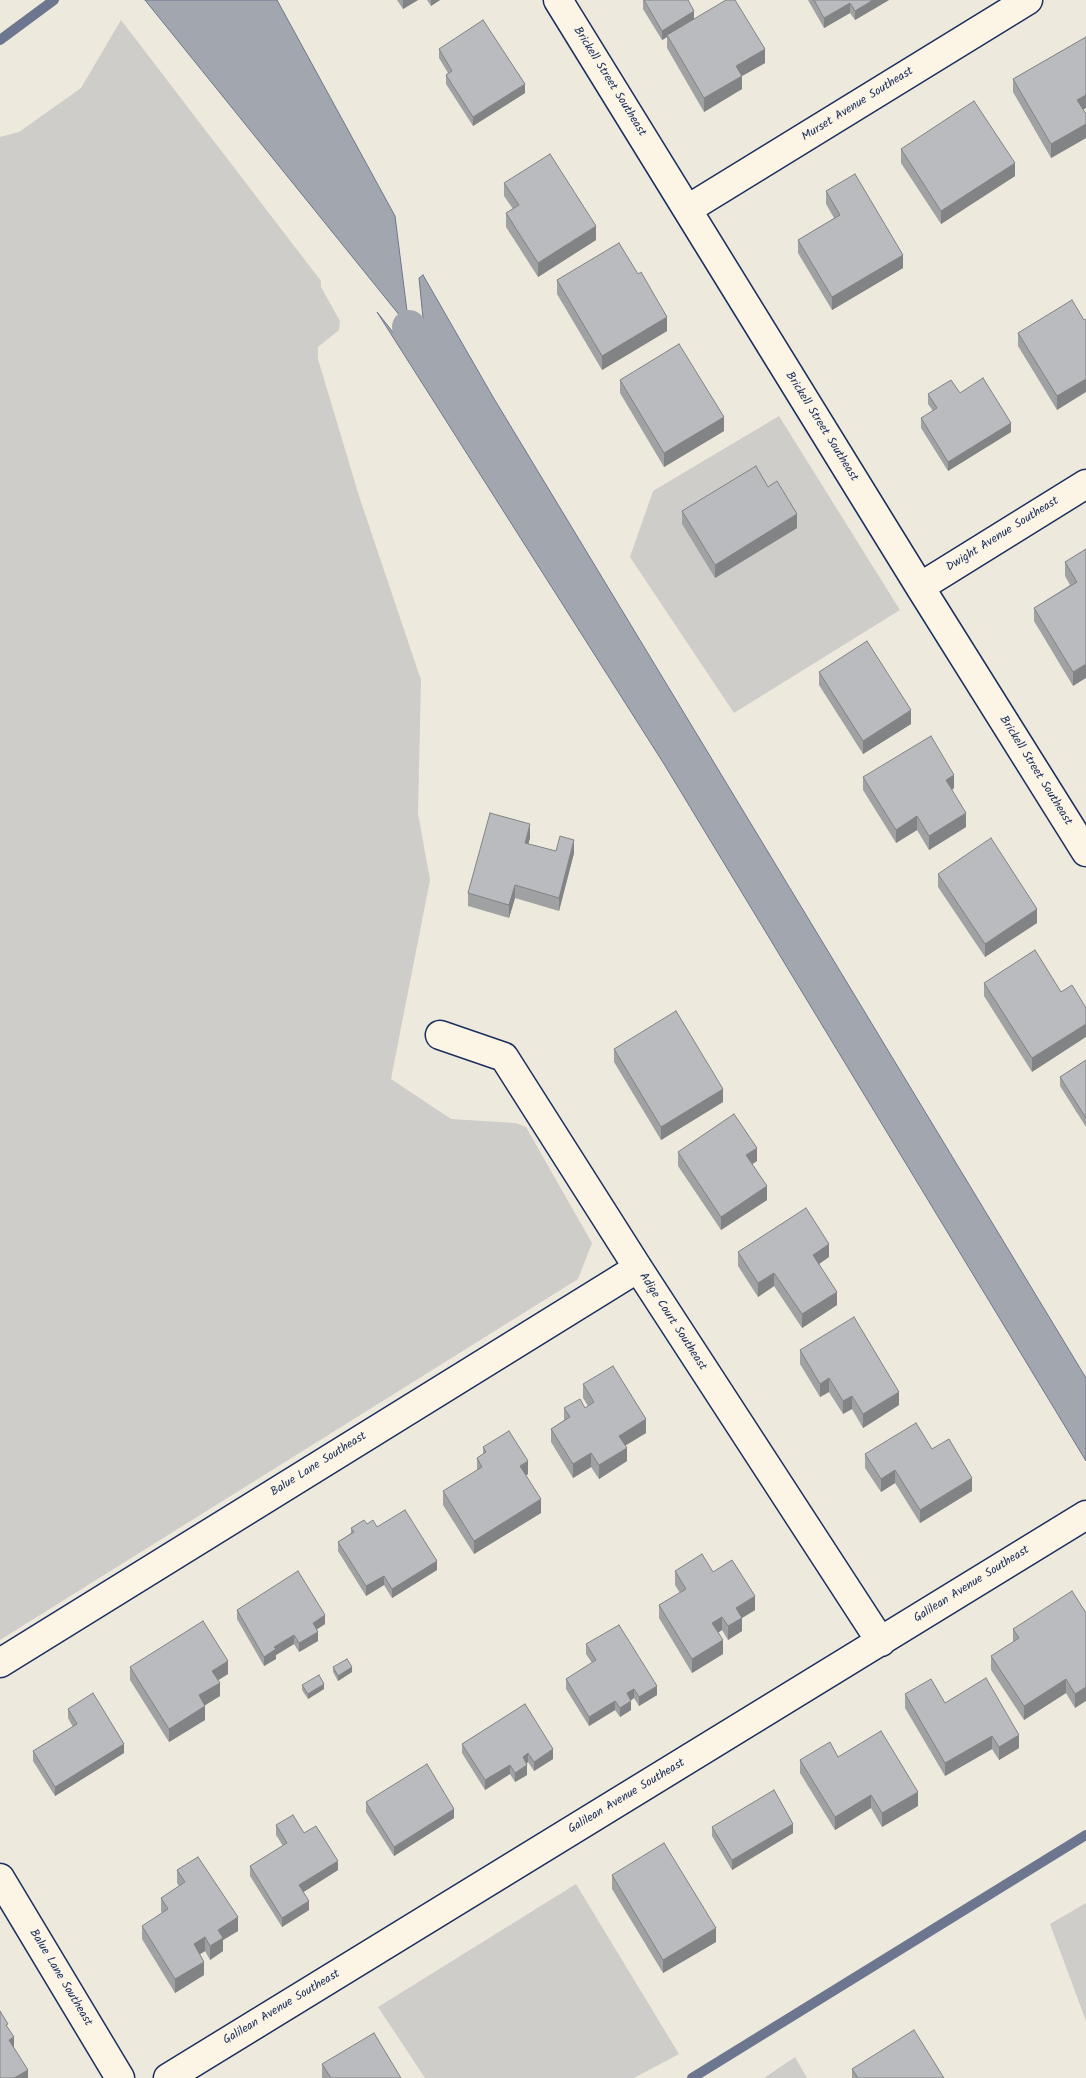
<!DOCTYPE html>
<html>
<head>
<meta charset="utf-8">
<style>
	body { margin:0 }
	canvas { display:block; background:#eee9dd }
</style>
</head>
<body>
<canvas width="1086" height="2078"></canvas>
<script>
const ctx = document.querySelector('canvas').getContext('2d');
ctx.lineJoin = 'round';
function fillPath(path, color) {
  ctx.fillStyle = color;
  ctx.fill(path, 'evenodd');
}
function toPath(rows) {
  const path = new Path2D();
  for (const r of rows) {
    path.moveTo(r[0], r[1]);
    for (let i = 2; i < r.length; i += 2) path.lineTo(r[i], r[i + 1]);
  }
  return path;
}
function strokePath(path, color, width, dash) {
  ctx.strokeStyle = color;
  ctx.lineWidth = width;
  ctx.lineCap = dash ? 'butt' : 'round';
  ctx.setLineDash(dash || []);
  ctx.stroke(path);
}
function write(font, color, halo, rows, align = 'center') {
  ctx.font = font + ' Kalam,sans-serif';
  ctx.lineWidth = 4.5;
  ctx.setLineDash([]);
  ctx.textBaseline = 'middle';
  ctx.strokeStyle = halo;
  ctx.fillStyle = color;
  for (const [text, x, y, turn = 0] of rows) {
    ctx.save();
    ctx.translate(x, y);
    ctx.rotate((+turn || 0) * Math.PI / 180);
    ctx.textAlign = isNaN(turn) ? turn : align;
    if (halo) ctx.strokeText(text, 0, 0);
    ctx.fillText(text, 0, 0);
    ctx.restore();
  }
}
fillPath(toPath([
	[121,20,321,281,321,287,340,321,339,330,318,347,318,359,359,496,421,680,418,813,430,880,391,1079,451,1119,516,1123,526,1127,592,1243,578,1279,0,1640,0,137,19,132,81,88],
	[779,416,900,610,734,713,630,557,653,491],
	[576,1884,679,2054,634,2078,425,2078,378,2007],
	[1086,1903,1086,2021,1050,1924],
	[795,2057,807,2078,764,2078]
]), '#cfcdca');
const water = toPath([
	[145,0,277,0,395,216,409,327,145,0],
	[423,275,493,397,1086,1378,1086,1461,664,764,377,312,396,336,404,341,414,340,424,328,419,278,423,275]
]);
fillPath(water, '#a2a7af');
strokePath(water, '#6c778f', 1);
strokePath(toPath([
	[0,40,54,0],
	[692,2078,1086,1835]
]), '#6c778f', 10);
strokePath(toPath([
	[409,327,440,378]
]), '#a2a7af', 34);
const street = toPath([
	[558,0,920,587,1086,852],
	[688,209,1028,0],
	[920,587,1086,484],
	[440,1035,504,1057,638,1268,881,1642],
	[0,1663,638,1268],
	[0,1878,120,2078],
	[168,2078,1086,1515]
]);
strokePath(street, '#1b2f5e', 31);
strokePath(street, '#fcf5e5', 28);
fillPath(toPath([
	[397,0,418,0,403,9],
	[427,0,440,0,431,6],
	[643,0,694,19,765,63,742,76,742,89,704,112,667,48,667,37,662,40,643,9],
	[808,0,889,0,855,20,850,13,824,28],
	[1086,37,1086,108,1083,110,1086,114,1086,138,1051,158,1013,92,1013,79],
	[439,49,525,93,473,126,446,84,446,75,448,73,439,58],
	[901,149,1015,176,941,224,901,163],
	[504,183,596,240,538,277,506,227,506,213,513,209,504,196],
	[826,191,903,268,832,310,798,253,798,240,834,218,826,204],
	[638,274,667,331,602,370,557,294,557,280],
	[1084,320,1057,410,1018,346,1018,333],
	[620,380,724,431,664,467,620,393],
	[960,393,1011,432,948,471,921,428,921,418,933,411,928,404,928,394],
	[768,487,797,528,715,578,682,524,682,511],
	[1086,549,1073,686,1034,621,1034,608,1070,585,1065,576,1065,562],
	[819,672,911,724,863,754,819,685],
	[863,777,954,788,952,790,966,827,929,850,917,830,896,843,863,790],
	[530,838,528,844,556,851,574,853,559,911,515,898,509,918,468,906,468,893],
	[938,874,1037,923,985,957,938,887],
	[984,983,1061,992,1032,1072,984,996],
	[614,1049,723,1102,661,1140,614,1062],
	[1086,1060,1086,1127,1060,1086,1060,1077],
	[678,1152,757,1161,752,1164,767,1200,721,1230,678,1166],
	[738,1252,829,1257,819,1264,837,1305,802,1328,774,1286,758,1297,738,1266],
	[800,1350,899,1405,863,1428,852,1409,843,1414,829,1392,820,1397,800,1364],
	[583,1384,646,1433,625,1446,627,1461,599,1479,591,1467,573,1478,551,1442,551,1429,564,1420,564,1408,585,1408,588,1406,583,1398],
	[483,1447,528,1474,526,1475,541,1513,474,1554,443,1505,443,1491,477,1471,477,1458,483,1454],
	[932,1449,972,1491,920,1523,895,1483,881,1492,865,1468,865,1454],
	[367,1524,377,1527,437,1570,392,1598,384,1585,366,1596,338,1551,338,1542,351,1533,351,1528],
	[675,1571,713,1572,755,1610,742,1618,742,1631,728,1640,722,1630,718,1633,723,1654,692,1673,659,1618,659,1605,680,1593,675,1585],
	[237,1610,325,1624,317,1629,318,1641,299,1652,294,1644,276,1655,276,1659,264,1666,237,1619],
	[1086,1613,1075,1708,1066,1693,1024,1720,991,1670,991,1656,1013,1642,1013,1629],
	[586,1644,657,1695,639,1706,634,1698,631,1700,631,1710,620,1717,615,1710,589,1726,566,1689,566,1679,592,1663,586,1654],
	[130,1667,228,1674,218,1680,220,1696,205,1705,205,1720,169,1742,130,1680],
	[333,1667,352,1672,338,1681,333,1672],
	[302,1685,324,1689,308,1699,302,1690],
	[905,1694,945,1703,1019,1748,999,1760,992,1749,945,1776,905,1708],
	[525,1704,553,1759,534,1771,528,1762,526,1764,527,1775,515,1782,510,1774,485,1790,462,1753,462,1744],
	[68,1709,124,1753,55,1796,33,1761,33,1751,73,1727,68,1718],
	[838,1757,918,1806,882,1827,871,1808,835,1830,800,1773,800,1760],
	[366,1802,454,1818,394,1856,366,1812],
	[276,1825,304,1833,338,1870,303,1892,309,1910,282,1927,250,1876,250,1866,283,1846,276,1835],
	[712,1827,793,1833,732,1870,712,1836],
	[177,1870,238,1931,223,1940,223,1951,210,1960,205,1951,200,1954,204,1975,175,1993,142,1939,142,1926,162,1913,161,1911,161,1898,179,1886,177,1883],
	[612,1875,716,1942,663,1973,612,1889],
	[322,2064,401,2078,322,2078],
	[852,2069,944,2078,852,2078]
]), '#a0a1a3');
fillPath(toPath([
	[403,0,418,0,403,9],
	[431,0,440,0,431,6],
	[873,0,889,0,855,20,855,11],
	[850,3,850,13,824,28,824,18],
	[694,11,694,21,667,35,667,37,662,40,662,31],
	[765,49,765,63,742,76,742,89,704,112,704,98,736,66],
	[525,84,525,93,473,126,473,117],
	[1086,95,1086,108,1077,113,1077,100],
	[1086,124,1086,138,1051,158,1051,144],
	[1015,163,1015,176,941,224,941,211],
	[596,226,596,240,538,277,538,263],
	[903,255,903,268,832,310,832,297],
	[667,317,667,331,602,370,602,356],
	[1086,365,1086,392,1057,410,1057,396],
	[724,417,724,431,664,467,664,453],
	[1011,423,1011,432,948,471,948,462],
	[797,514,797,528,715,578,715,565],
	[1086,664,1086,678,1073,686,1073,672],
	[911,710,911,724,863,754,863,741],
	[954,775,954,788,946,793,946,780],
	[966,813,966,827,929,850,929,836],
	[917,816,917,830,896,843,896,830],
	[530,824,530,838,525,856,525,843],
	[574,840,574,853,559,911,559,898],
	[515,885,515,898,509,918,509,905],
	[1037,909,1037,923,985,957,985,944],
	[1086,1024,1086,1037,1032,1072,1032,1058],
	[723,1089,723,1102,661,1140,661,1127],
	[757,1148,757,1161,746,1168,746,1155],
	[767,1186,767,1200,721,1230,721,1217],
	[829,1244,829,1257,813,1268,813,1255],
	[774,1273,774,1286,758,1297,758,1283],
	[837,1292,837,1305,802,1328,802,1314],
	[829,1378,829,1392,820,1397,820,1384],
	[899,1392,899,1405,863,1428,863,1414],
	[852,1396,852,1409,843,1414,843,1401],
	[646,1419,646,1433,619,1449,619,1436],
	[627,1448,627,1461,599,1479,599,1465],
	[591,1453,591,1467,573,1478,573,1464],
	[528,1461,528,1474,520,1479,520,1466],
	[895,1470,895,1483,881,1492,881,1479],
	[972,1478,972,1491,920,1523,920,1510],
	[541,1499,541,1513,474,1554,474,1541],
	[437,1561,437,1570,392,1598,392,1589],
	[384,1576,384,1585,366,1596,366,1586],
	[755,1596,755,1610,742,1618,742,1631,728,1640,728,1626,736,1608],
	[325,1615,325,1624,313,1632,313,1623],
	[722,1617,722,1630,712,1636,712,1623],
	[318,1632,318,1641,299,1652,299,1643],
	[294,1635,294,1644,276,1655,276,1659,264,1666,264,1657,274,1647],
	[723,1640,723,1654,692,1673,692,1659],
	[228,1661,228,1674,212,1684,212,1671],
	[352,1667,352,1672,338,1681,338,1676],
	[1066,1679,1066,1693,1024,1720,1024,1706],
	[220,1683,220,1696,199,1709,199,1695],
	[324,1684,324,1689,308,1699,308,1694],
	[657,1686,657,1695,639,1706,639,1697],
	[1086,1687,1086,1701,1075,1708,1075,1694],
	[634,1689,634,1698,627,1703,627,1693],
	[615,1701,615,1710,589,1726,589,1717],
	[631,1701,631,1710,620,1717,620,1708],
	[205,1706,205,1720,169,1742,169,1729],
	[1019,1735,1019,1748,999,1760,999,1747],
	[992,1736,992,1749,945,1776,945,1763],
	[124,1744,124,1753,55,1796,55,1787],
	[553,1749,553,1759,534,1771,534,1762],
	[528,1753,528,1762,523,1766,523,1757],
	[510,1765,510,1774,485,1790,485,1780],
	[527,1765,527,1775,515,1782,515,1773],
	[918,1792,918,1806,882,1827,882,1813],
	[871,1795,871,1808,835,1830,835,1817],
	[454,1809,454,1818,394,1856,394,1847],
	[793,1824,793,1833,732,1870,732,1860],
	[338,1861,338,1870,299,1895,299,1885],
	[309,1901,309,1910,282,1927,282,1918],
	[238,1917,238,1931,223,1940,223,1951,210,1960,210,1946,218,1930],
	[716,1928,716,1942,663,1973,663,1960],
	[205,1937,205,1951,194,1958,194,1944],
	[204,1962,204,1975,175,1993,175,1979],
	[14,2037,14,2050,9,2040],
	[28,2070,28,2078,14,2078]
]), '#828385');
const building = toPath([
	[644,0,688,0,694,11,662,31,644,0],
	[726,0,735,0,765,49,736,66,742,76,704,98,667,35,726,0],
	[814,0,873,0,855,11,850,3,824,18,814,0],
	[483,20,525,84,473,117,446,75,452,71,439,49,483,20],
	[1086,37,1086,95,1077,100,1086,114,1086,124,1051,144,1013,79,1086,37],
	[974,101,1015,163,941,211,901,149,974,101],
	[550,154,596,226,538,263,506,213,519,205,504,183,550,154],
	[855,174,903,255,832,297,798,240,840,215,826,191,855,174],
	[619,243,638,274,641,272,667,317,602,356,557,280,619,243],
	[1072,300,1084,320,1086,319,1086,379,1057,396,1018,333,1072,300],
	[679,344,724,417,664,453,620,380,679,344],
	[983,378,1011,423,948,462,921,418,937,408,928,394,951,380,960,393,983,378],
	[756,466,768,487,777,481,797,514,715,565,682,511,756,466],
	[1086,549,1086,664,1073,672,1034,608,1077,582,1065,562,1086,549],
	[867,641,911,710,863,741,819,672,867,641],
	[931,736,954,775,946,780,966,813,929,836,917,816,896,830,863,777,931,736],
	[490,813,530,824,525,843,556,851,560,836,574,840,559,898,515,885,509,905,468,893,490,813],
	[991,838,1037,909,985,944,938,874,991,838],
	[1035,950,1061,992,1072,985,1086,1008,1086,1024,1032,1058,984,983,1035,950],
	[676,1011,723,1089,661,1127,614,1049,676,1011],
	[1086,1060,1086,1118,1060,1077,1086,1060],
	[734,1114,757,1148,746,1155,767,1186,721,1217,678,1152,734,1114],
	[806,1208,829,1244,813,1255,837,1292,802,1314,774,1273,758,1283,738,1252,806,1208],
	[854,1317,899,1392,863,1414,852,1396,843,1401,829,1378,820,1384,800,1350,854,1317],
	[613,1366,646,1419,619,1436,627,1448,599,1465,591,1453,573,1464,551,1429,570,1417,564,1408,580,1399,585,1408,594,1402,583,1384,613,1366],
	[916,1423,932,1449,949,1439,972,1478,920,1510,895,1470,881,1479,865,1454,916,1423],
	[509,1431,528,1461,520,1466,541,1499,474,1541,443,1491,482,1467,477,1458,486,1452,483,1447,509,1431],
	[405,1510,437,1561,392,1589,384,1576,366,1586,338,1542,354,1532,351,1528,364,1520,367,1524,373,1520,377,1527,405,1510],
	[702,1554,713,1572,732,1560,755,1596,736,1608,742,1618,728,1626,722,1617,712,1623,723,1640,692,1659,659,1605,686,1589,675,1571,702,1554],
	[298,1571,325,1615,313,1623,318,1632,299,1643,294,1635,274,1647,276,1649,264,1657,237,1610,298,1571],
	[1072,1591,1086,1613,1086,1687,1075,1694,1066,1679,1024,1706,991,1656,1019,1638,1013,1629,1072,1591],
	[203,1621,228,1661,212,1671,220,1683,199,1695,205,1706,169,1729,130,1667,203,1621],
	[619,1625,657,1686,639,1697,634,1689,627,1693,631,1701,620,1708,615,1701,589,1717,566,1679,596,1660,586,1644,619,1625],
	[347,1659,352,1667,338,1676,333,1667,347,1659],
	[319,1675,324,1684,308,1694,302,1685,319,1675],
	[986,1678,1019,1735,999,1747,992,1736,945,1763,905,1694,931,1679,945,1703,986,1678],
	[93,1693,124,1744,55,1787,33,1751,77,1724,68,1709,93,1693],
	[525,1704,553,1749,534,1762,528,1753,523,1757,527,1765,515,1773,510,1765,485,1780,462,1744,525,1704],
	[881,1731,918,1792,882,1813,871,1795,835,1817,800,1760,830,1742,838,1757,881,1731],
	[427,1764,454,1809,394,1847,366,1802,427,1764],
	[774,1790,793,1824,732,1860,712,1827,774,1790],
	[293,1815,304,1833,316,1826,338,1861,299,1885,309,1901,282,1918,250,1866,287,1843,276,1825,293,1815],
	[664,1843,716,1928,663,1960,612,1875,664,1843],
	[198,1857,238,1917,218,1930,223,1938,210,1946,205,1937,194,1944,204,1962,175,1979,142,1926,168,1909,161,1898,185,1882,177,1870,198,1857],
	[0,2011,8,2024,6,2025,14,2037,9,2040,28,2070,14,2078,0,2078,0,2011],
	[914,2030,944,2078,858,2078,852,2069,914,2030],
	[374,2033,401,2078,331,2078,322,2064,374,2033]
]);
fillPath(building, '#babbbe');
strokePath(building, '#828385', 1);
write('12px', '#1b2f5e', '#fcf5e5', [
	["Brickell Street Southeast",609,82,58],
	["Murset Avenue Southeast",858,105,-32],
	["Brickell Street Southeast",821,427,58],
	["Dwight Avenue Southeast",1003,535,-32],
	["Brickell Street Southeast",1035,771,58],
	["Adige Court Southeast",672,1322,57],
	["Balue Lane Southeast",319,1465,-32],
	["Galilean Avenue Southeast",972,1585,-32],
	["Galilean Avenue Southeast",627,1797,-31],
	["Balue Lane Southeast",60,1978,59],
	["Galilean Avenue Southeast",282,2008,-31]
]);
</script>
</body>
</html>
